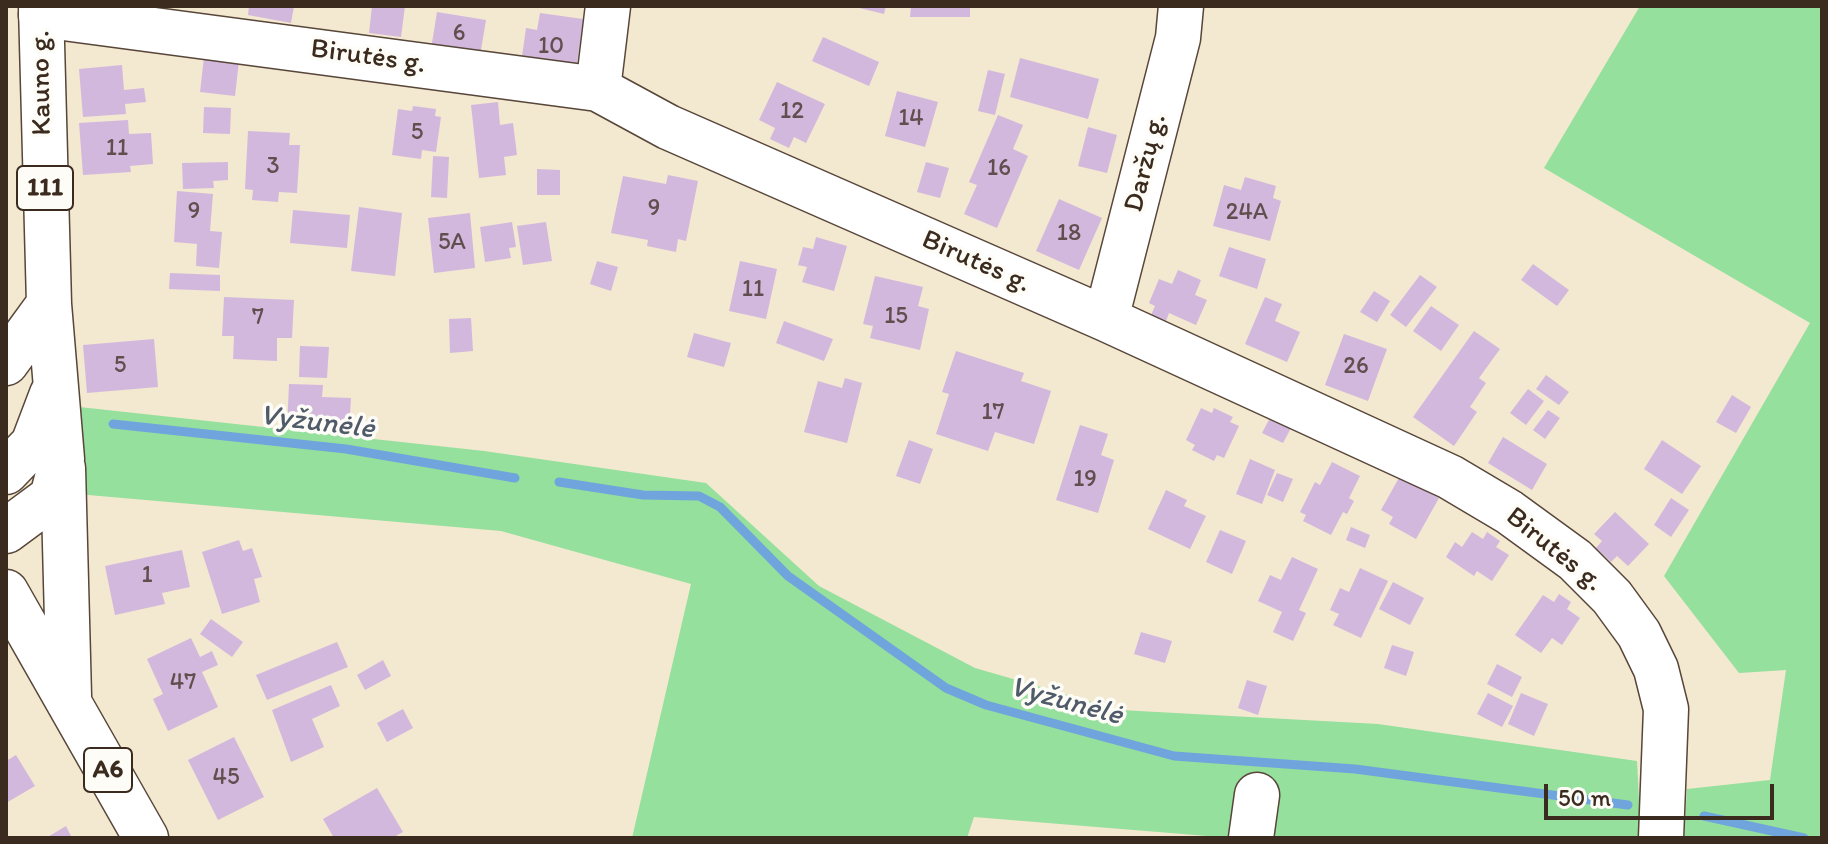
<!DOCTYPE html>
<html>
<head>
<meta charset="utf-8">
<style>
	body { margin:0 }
	#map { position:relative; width:1828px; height:844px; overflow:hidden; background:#f3e8d0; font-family:Itim,sans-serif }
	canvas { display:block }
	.frame { position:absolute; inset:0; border:8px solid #3b2a1e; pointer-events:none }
	.scale { position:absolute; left:1544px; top:784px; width:230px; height:36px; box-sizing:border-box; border:4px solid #3b2a1e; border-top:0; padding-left:10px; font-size:24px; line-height:28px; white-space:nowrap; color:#3b2a1e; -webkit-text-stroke:6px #fdfcf7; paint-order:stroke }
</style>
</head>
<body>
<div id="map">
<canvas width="1828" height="844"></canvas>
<div class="frame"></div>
<div class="scale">50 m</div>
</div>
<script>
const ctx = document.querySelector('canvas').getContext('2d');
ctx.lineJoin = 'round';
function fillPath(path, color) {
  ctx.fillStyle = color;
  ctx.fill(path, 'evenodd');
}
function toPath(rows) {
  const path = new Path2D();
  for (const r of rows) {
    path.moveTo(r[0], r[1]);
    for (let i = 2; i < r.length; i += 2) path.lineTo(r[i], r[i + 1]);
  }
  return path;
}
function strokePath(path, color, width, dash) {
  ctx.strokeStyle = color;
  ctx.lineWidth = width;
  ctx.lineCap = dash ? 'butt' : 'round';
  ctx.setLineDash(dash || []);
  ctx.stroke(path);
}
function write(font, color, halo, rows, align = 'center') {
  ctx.font = font + ' Itim,sans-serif';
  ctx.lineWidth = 7;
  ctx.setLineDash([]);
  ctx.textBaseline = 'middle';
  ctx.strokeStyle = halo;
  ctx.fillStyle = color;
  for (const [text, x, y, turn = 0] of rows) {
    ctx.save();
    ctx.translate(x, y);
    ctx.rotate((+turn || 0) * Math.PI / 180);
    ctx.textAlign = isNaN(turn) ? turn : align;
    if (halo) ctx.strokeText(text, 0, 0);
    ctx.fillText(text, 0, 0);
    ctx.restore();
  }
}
fillPath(toPath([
	[1640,6,1822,6,1822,838,1684,838,1687,789,1770,780,1786,670,1739,673,1664,576,1810,323,1544,168],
	[70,406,484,451,706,483,819,586,975,668,1120,710,1378,724,1637,761,1641,838,1232,838,974,817,967,838,632,838,691,584,501,531,77,494]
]), '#94e09c');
strokePath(toPath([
	[113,424,346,449,515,478],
	[559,482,643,495,699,496,720,507,788,576,946,688,986,705,1174,756,1355,769,1628,805],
	[1704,816,1804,838]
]), '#70a4dd', 9);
fillPath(toPath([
	[249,6,294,6,291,23,248,15],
	[372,6,405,6,401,37,369,33],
	[851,6,886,6,884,14],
	[911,6,970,6,970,17,910,17],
	[437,12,486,20,480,56,431,49],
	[540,13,583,19,576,72,521,64,526,28,537,30],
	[823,37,879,62,869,86,812,61],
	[204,57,239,61,235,96,200,92],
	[1020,58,1099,79,1088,119,1010,97],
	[122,65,124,90,144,88,146,102,125,104,126,114,83,117,79,69],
	[988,70,1005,74,995,115,978,111],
	[777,82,825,104,806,143,794,137,789,148,770,139,775,128,759,120],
	[897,91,938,102,925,147,885,136],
	[498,102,500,125,513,123,517,155,504,157,506,175,479,178,471,105],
	[413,106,436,109,435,116,441,117,436,152,422,150,421,159,392,155,398,109,412,111],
	[204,107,231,108,230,134,203,133],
	[998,115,1023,125,1013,149,1028,156,997,228,964,214,977,185,969,182],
	[128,120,129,134,151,133,153,164,130,166,131,172,83,175,79,123],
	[1088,127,1117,135,1107,173,1078,166],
	[248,131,290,133,289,145,300,145,297,193,279,192,278,202,252,200,253,190,245,189],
	[433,156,449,157,447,198,431,197],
	[228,162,228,180,213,181,214,188,183,189,182,163],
	[926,162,949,168,940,198,917,192],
	[537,169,560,170,560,195,537,195],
	[668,175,698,181,686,241,678,239,676,252,647,246,648,240,611,233,623,176,666,184],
	[1245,177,1276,186,1273,198,1281,201,1270,241,1213,226,1224,185,1241,190],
	[177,191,213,194,210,231,222,232,219,268,196,266,197,244,174,242],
	[1059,199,1102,218,1079,270,1036,251],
	[359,207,402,213,395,276,351,271],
	[293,210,350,215,347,248,290,243],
	[470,213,475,268,434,273,428,218],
	[512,222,516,247,509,248,511,258,485,262,480,227],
	[546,222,552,261,523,265,517,226],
	[816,237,847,246,834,291,802,282,807,267,798,265,803,247,813,249],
	[1229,247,1266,259,1257,289,1219,276],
	[597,261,618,267,611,291,590,284],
	[740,261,777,269,766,319,729,311],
	[1533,264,1569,290,1557,306,1521,280],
	[1178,270,1201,280,1195,295,1207,300,1196,325,1169,313,1166,321,1151,315,1155,306,1149,303,1159,279,1172,284],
	[170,273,220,275,220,291,169,289],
	[1420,275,1437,287,1406,327,1390,315],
	[875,276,923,287,918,306,929,309,920,350,870,338,873,326,863,324],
	[1374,291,1390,301,1377,322,1360,312],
	[224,297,294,300,292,338,277,338,277,361,233,359,234,336,222,336],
	[1265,297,1282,304,1275,321,1300,332,1287,362,1245,344],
	[1431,306,1459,325,1441,351,1413,331],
	[471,318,473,351,450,353,449,319],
	[784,321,833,339,824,361,776,343],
	[1474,331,1500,349,1479,378,1486,383,1470,407,1477,412,1454,446,1413,417],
	[694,333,731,343,724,367,687,357],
	[1344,334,1387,349,1368,401,1325,385],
	[154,339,158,387,87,393,83,345],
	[300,346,329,347,327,378,299,377],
	[956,351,1024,373,1021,381,1051,391,1034,444,995,432,988,451,936,434,949,394,942,392],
	[1546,375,1569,392,1559,405,1536,389],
	[845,378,862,383,847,443,804,432,818,381,842,388],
	[289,384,323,385,322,397,351,398,349,431,287,429],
	[1528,389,1544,401,1526,425,1510,413],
	[1732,395,1751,407,1736,433,1716,422],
	[1201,408,1212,413,1214,408,1233,417,1230,422,1239,426,1224,458,1217,455,1214,461,1192,450,1195,445,1186,440],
	[1548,410,1560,418,1545,439,1533,430],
	[1271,416,1291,428,1283,443,1262,433],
	[1080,425,1108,434,1101,455,1114,460,1098,513,1056,500],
	[1503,437,1547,464,1532,490,1488,463],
	[909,440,933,449,920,484,896,476],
	[1662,440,1701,466,1682,494,1644,469],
	[1250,459,1275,470,1262,504,1236,494],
	[1332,462,1360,476,1349,498,1354,501,1347,514,1343,512,1331,535,1303,521,1306,515,1300,512,1315,482,1320,485],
	[1277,473,1293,479,1283,502,1267,495],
	[1400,476,1439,498,1416,539,1389,524,1393,517,1381,510],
	[1166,490,1187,500,1184,506,1206,516,1190,549,1148,529],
	[1671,498,1689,510,1671,537,1654,525],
	[1615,512,1649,544,1628,566,1617,556,1611,562,1596,548,1602,541,1594,534],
	[1351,527,1370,535,1365,548,1346,540],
	[1220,530,1246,541,1232,574,1206,562],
	[1472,532,1483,539,1487,532,1500,541,1496,547,1509,555,1492,581,1477,571,1474,576,1446,557,1455,542,1462,547],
	[239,540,243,551,252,548,262,577,254,579,260,602,222,614,202,552],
	[182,550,190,587,162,593,165,604,115,615,105,566],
	[1292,557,1318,569,1299,610,1306,613,1293,641,1273,632,1282,612,1258,601,1270,575,1281,580],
	[1360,568,1388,581,1361,638,1333,625,1339,614,1330,610,1340,588,1349,592],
	[1393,582,1424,598,1410,625,1379,609],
	[1559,594,1571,602,1567,609,1580,618,1562,645,1552,638,1541,653,1515,635,1543,595,1554,602],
	[211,619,243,642,232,657,200,634],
	[1141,632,1172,641,1165,663,1134,654],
	[191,638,200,657,212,651,218,665,202,672,218,707,168,731,153,699,163,694,147,659],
	[337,642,348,667,267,700,256,675],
	[1392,645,1414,652,1406,676,1384,668],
	[383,660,391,676,365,690,357,675],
	[1497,664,1522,677,1512,697,1487,684],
	[1247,680,1267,686,1258,715,1238,708],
	[331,685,340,706,312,719,324,747,291,762,272,710],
	[1488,693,1513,706,1502,727,1477,714],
	[1521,693,1548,704,1534,736,1508,724],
	[403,709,413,728,387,742,377,723],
	[234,737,264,797,218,820,188,760],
	[16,755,35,786,6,803,6,761],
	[377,788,403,832,392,838,334,838,323,819],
	[66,826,72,838,46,838]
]), '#d3b8de');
const minor = toPath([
	[41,15,598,89,668,127,1106,319,1450,477,1509,512,1575,560,1612,597,1639,634,1656,669,1666,709,1661,838],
	[598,89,608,6],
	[1106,319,1178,38,1181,6],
	[1251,838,1257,795]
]);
const major = toPath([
	[6,363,49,304],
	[63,468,69,696],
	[6,472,33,444,52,394],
	[6,531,52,497,62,459,49,304,41,6],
	[6,592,146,838]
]);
strokePath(minor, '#574639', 47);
strokePath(major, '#574639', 47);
strokePath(minor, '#fff', 44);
strokePath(major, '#fff', 44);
write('24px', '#614e4e', null, [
	["6",459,34],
	["10",551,47],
	["12",792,112],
	["14",911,119],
	["5",417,133],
	["11",117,149],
	["3",273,167],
	["16",999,169],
	["9",654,209],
	["9",194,212],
	["24A",1247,213],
	["18",1069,234],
	["5A",452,243],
	["11",753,290],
	["15",896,317],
	["7",258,318],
	["5",120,366],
	["26",1356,367],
	["17",993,413],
	["19",1085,480],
	["1",147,576],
	["47",183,683],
	["45",226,778]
]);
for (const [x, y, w] of [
	[45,188,56],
	[108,770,48]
]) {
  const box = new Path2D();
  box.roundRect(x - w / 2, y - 22, w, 44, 6);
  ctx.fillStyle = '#fdfcf7';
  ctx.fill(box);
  strokePath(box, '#3b2a1e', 2);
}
write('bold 26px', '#3b2a1e', null, [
	["111",45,188],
	["A6",108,770]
]);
write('28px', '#3b2a1e', '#fdfcf7', [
	["Birutės g.",368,57,8],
	["Kauno g.",42,83,-91],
	["Daržų g.",1146,163,-76],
	["Birutės g.",976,262,24],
	["Birutės g.",1554,550,39]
]);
write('italic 30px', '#505b6a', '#fdfcf7', [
	["Vyžunėlė",317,423,7],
	["Vyžunėlė",1066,702,15]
]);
</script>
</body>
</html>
